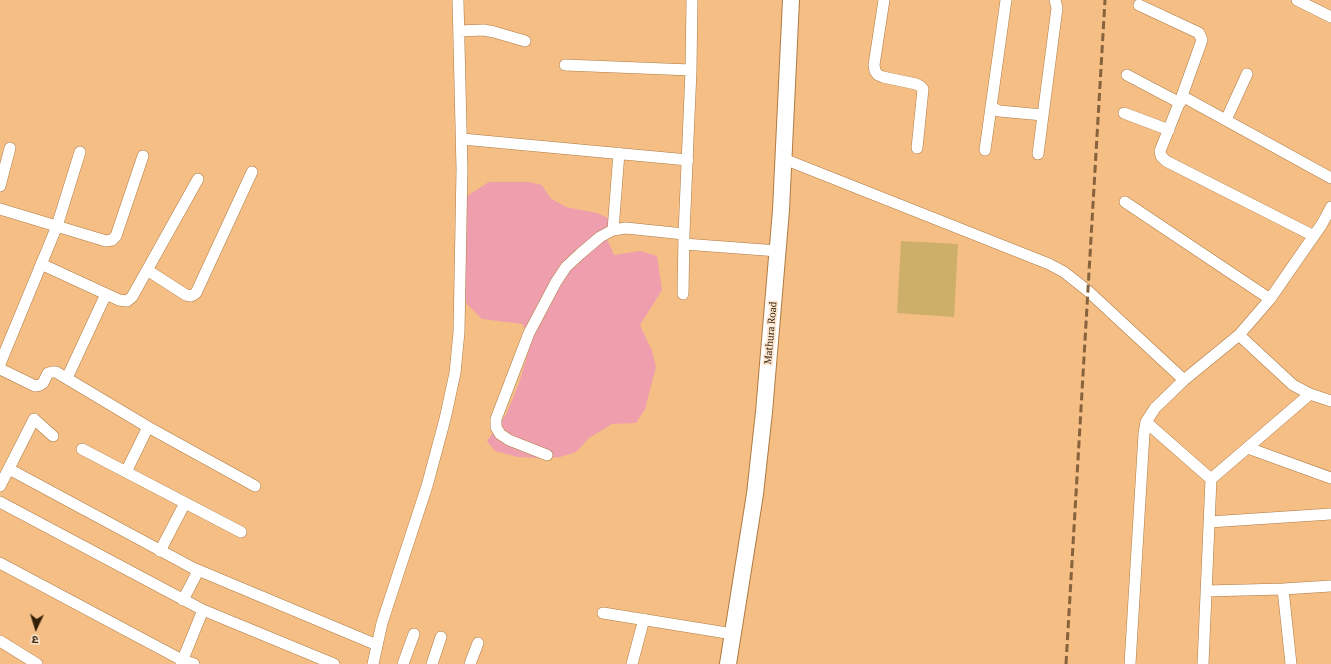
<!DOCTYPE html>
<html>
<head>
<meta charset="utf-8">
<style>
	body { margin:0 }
	#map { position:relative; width:1331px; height:664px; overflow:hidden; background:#f4be85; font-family:"PT Serif","Noto Sans Devanagari",serif }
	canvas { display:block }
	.north { position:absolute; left:16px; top:608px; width:40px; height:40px; -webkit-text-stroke:3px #fde6d0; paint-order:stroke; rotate:184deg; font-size:11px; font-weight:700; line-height:16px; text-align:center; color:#352008 }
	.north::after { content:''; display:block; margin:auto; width:14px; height:18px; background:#352008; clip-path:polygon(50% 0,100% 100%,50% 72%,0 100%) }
</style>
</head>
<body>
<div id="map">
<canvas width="1331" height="664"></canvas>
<div class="north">उ</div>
</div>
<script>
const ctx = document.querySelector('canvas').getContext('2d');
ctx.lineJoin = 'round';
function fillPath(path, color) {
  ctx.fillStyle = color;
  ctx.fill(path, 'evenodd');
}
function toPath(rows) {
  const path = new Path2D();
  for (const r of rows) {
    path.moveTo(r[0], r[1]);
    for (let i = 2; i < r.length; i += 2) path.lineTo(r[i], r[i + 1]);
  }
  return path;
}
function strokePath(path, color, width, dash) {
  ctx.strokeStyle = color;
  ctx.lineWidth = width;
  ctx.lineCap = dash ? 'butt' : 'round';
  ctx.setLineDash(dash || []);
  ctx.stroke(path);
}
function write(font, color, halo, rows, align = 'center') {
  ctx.font = font + ' "PT Serif",serif';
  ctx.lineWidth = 3.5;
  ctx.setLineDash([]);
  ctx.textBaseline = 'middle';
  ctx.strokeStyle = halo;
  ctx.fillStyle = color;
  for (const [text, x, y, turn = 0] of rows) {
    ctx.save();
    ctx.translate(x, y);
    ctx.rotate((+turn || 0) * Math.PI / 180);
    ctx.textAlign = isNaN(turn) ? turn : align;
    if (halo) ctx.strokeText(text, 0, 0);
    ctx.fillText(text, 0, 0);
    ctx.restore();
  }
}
fillPath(toPath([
	[489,182,528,182,542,185,550,198,566,207,597,213,612,220,606,237,614,255,640,251,657,256,662,290,640,325,652,351,656,367,645,409,636,423,612,424,589,438,576,452,560,457,540,458,518,457,495,451,487,441,506,415,519,383,530,346,523,324,482,319,466,303,459,255,467,196]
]), '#ee9ead');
fillPath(toPath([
	[901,241,958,244,954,317,897,313]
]), '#cdaf69');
const street = toPath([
	[884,0,874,65,875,71,878,75,883,77,916,84,920,86,923,89,917,148],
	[1297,0,1331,17],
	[1139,5,1199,33,1202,40,1182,96,1160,151,1161,156,1166,161,1314,236],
	[459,31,484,30,494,32,525,41],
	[565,65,691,70],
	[1127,75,1180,103],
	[1182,96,1331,178],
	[991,107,999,111,1043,115],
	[1124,113,1169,130],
	[1226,120,1247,74],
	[462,139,688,160],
	[985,150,1006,0],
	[1038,154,1057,8,1055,0],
	[784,159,1049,264,1064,272,1088,291,1184,380],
	[0,186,10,148],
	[1125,202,1270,299],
	[0,209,106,241,112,240,116,236,143,156],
	[613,230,619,153],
	[684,244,778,251],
	[41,264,119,300,127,301,132,297,198,179],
	[147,270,186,295,191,296,196,293,252,172],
	[683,294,684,234,691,70,692,0],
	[1239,335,1270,299,1322,224,1331,207],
	[0,364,57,226,80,152],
	[0,369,35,386,40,385,43,383,48,373,52,372,56,372,148,427,255,486],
	[67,378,106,294],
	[1146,422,1211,479,1203,664],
	[1248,448,1331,478],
	[82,449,241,532],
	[547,455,509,440,500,434,496,427,496,419,529,333,556,282,566,267,580,254,600,237,613,230,626,228,684,234],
	[9,469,193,568,377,645],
	[126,472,148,427],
	[1211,479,1310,394],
	[0,486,34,419,53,436],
	[0,502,203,610,334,664],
	[1209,522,1331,514],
	[160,551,185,503],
	[0,563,182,660,194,664],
	[1283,589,1291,664],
	[1206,591,1283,589,1331,586],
	[183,600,198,571],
	[603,613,733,634],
	[0,641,37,664],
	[181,664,203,610],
	[373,664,382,623,427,486,445,419,455,373,459,332,462,169,458,0],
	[403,664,414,634],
	[432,664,441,637],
	[470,664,478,643],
	[632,664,644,619],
	[1130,664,1144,434,1146,422,1155,408,1184,380,1239,335,1293,385,1310,394,1331,401]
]);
const secondary = toPath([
	[728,664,755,494,764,412,781,210,791,0]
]);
strokePath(street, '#ae7b43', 12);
strokePath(secondary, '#ae7b43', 18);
strokePath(street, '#fff', 11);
strokePath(secondary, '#fff', 16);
strokePath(toPath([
	[1066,664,1105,0]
]), '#86633d', 3, [8, 4]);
write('10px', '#352008', '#fde6d0', [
	["Mathura Road",771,333,-85]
]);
</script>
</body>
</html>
